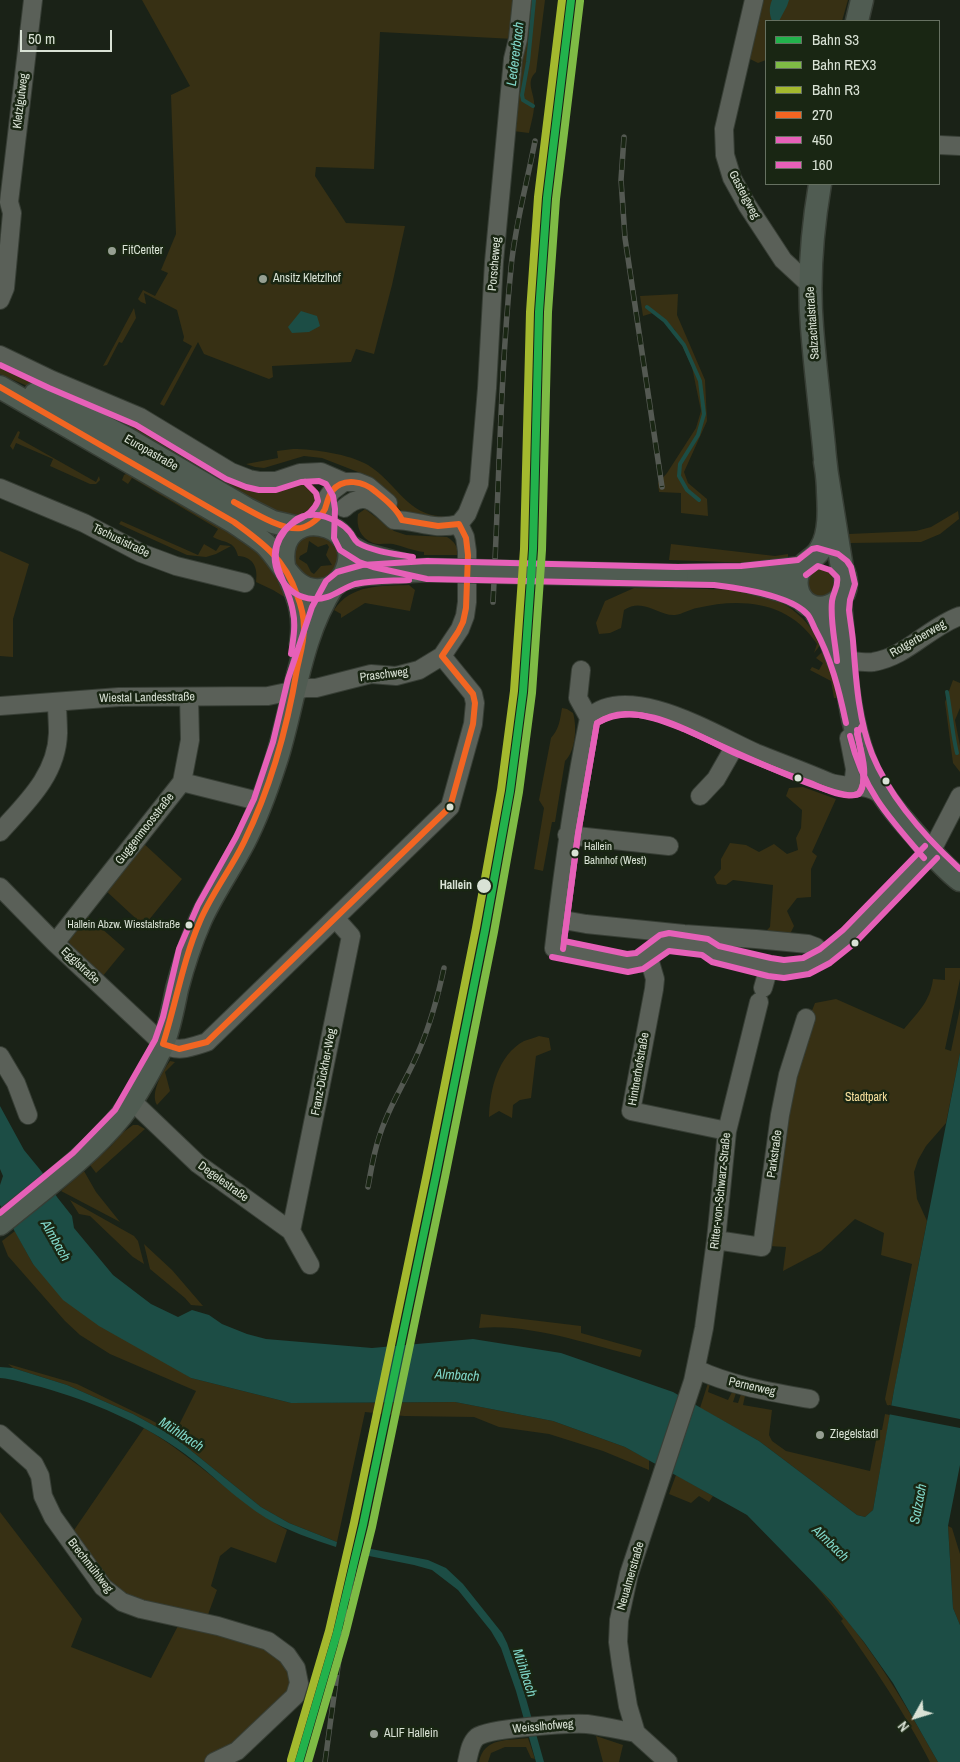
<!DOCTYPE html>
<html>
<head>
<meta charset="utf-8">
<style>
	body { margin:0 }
	#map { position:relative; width:960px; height:1762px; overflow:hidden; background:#1a2217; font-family:"Archivo Narrow",sans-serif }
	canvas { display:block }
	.legend { position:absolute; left:765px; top:20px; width:175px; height:165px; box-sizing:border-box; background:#192613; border:1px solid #667161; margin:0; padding:6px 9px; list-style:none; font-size:15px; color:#d9e2d5 }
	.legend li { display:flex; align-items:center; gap:10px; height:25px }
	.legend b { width:25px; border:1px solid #667161 }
	.north { position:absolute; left:890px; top:1692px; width:50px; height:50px; -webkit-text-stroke:4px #192613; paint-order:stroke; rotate:231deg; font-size:14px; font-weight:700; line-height:20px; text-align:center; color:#d9e2d5 }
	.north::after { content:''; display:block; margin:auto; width:18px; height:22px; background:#d9e2d5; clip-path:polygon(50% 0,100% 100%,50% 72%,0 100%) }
	.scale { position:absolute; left:20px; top:30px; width:92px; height:22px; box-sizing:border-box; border:2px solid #d9e2d5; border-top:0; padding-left:6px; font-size:15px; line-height:18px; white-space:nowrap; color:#d9e2d5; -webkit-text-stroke:4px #192613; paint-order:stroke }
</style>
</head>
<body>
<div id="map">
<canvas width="960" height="1762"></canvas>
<ul class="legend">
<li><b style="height:6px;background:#22b24c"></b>Bahn S3</li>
<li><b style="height:6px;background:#7ebb45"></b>Bahn REX3</li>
<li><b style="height:6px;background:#a4b92e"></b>Bahn R3</li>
<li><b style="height:6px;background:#f26522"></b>270</li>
<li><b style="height:6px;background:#e660b8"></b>450</li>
<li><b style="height:6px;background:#e660b8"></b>160</li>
</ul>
<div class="north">N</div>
<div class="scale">50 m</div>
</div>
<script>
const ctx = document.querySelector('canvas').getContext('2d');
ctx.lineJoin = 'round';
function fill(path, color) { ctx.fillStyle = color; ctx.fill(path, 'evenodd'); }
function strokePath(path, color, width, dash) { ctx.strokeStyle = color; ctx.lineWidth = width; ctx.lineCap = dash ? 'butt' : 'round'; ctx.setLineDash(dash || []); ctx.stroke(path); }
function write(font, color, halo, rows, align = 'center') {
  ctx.font = font + ' "Archivo Narrow",sans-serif'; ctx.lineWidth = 5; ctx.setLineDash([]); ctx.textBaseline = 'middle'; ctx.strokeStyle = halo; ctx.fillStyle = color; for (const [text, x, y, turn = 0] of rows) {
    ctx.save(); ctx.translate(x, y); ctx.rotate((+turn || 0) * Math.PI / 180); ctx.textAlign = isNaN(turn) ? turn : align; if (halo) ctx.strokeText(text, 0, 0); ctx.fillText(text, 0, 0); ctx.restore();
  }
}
const green = new Path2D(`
	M142,0H518L514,39L380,32L374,169L316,167L315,176L346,223L405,226L392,285L374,354L356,349L351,362L272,366L273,377L269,379L204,354L198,342L164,406L160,404L192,346L183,341L184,337L177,310L144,293L146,304L141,302L138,299L143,290L155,296L168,273L161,270L176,234L171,95L190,86Z
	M524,0H545L536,72C526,81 533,91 534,101C535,111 531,123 529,133L513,131Z
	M760,0H848L842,21H766V60L758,63L746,57Z
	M678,294L677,315L705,380L707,421L684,472L688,483L707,499L708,516L681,513V493L659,492L658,483L667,473L696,428L701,411L692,367L675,330L656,312L643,316L640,296Z
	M134,308L136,318L122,343L119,342L107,365L103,366Z
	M0,366L116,416L239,486C247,489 256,493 265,493C283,491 328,465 316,508L302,517L286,518L50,396L0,374Z
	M18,431L20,432L18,438L96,482L99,476L100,480L96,484H90L50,466L53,459L16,443L13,450L10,446Z
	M293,449C314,449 349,454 368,465C400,485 408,521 453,516L447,520L405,514L358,472L322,458L304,456L264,468L255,467L246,464L278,458L277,451Z
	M131,471L257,548C270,565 280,583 291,601L273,590L256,582C258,568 254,557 238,556C234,540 226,544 213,537L218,529L132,478L128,484L122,480L124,475Z
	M365,509L394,531L406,535L447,537C455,542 457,546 459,555H424V552C413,551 403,546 393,544C386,543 379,545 373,543C360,538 356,526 358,514Z
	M958,511L959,519L940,534L921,542L850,543L849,534L916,531L931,527Z
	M121,521L198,555L204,544L216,551L220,545L231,546L216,554L206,557L187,555L119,524Z
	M318,533L337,545L339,565L329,578L312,581L295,568L293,551L302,538ZM309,541L318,547L327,544L329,547L326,555L332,565L321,566L314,574L311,572L307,564L299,559L300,556L307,552Z
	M671,544L775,556L788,554V559L751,563L669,560Z
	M0,551L29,564L13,619V657L0,656Z
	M807 583a14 14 0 1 1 28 0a14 14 0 1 1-28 0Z
	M409,585L415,590L410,611L365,603L341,618V614L334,610C351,584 381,586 409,585Z
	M634,588C653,588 672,589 692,589C746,589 792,590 821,644L814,653L817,644C790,602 743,597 697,608C690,609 683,614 675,615C658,616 643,597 624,610L621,628L610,633L599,634L596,623L605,601Z
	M824,650L831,667L837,698H834L831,681L810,670L812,667L819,670L823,663L816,658Z
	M953,680L960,683V708L955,720L960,746V772L953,763L945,702Z
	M562,708L567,709L573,713C577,726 576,751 565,761L555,822H552L543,871L534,869L544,808L539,800L551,738C559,729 560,720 562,708Z
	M803,787L836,799L812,852L817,856L811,869V897L797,898L787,911L794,926L789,936L764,933L770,927L773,885L733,880L726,885L717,884L714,877L721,869V859L730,843L746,845L759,852L774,844L787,854L798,850L796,838L801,828L802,810L786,796L789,788Z
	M142,842L182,879L144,926L104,889Z
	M84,913L125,949L102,977C90,966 70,954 68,937Z
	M945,968H960V979L945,1049L951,1051L960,1008V1053L946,1123L926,1146L918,1160L914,1172L917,1199L927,1221L891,1406L887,1405L885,1399L912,1264L881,1255L884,1233L855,1219L821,1251L783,1271L786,1247L769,1246L777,1167L807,1023L815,1003L836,999L904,1029C918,1012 930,1002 933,979L945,980Z
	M539,1036L549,1038L551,1050L536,1056L531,1098L520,1100L513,1105L512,1118L499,1111L489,1117C490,1089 498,1055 524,1041C529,1039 535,1038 539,1036Z
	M170,1061L175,1062L165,1072L170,1091L157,1105C150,1093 162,1072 170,1061Z
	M133,1125H138L145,1129L96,1173L90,1165L111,1146L122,1133Z
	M84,1171L96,1192L120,1222L61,1191Z
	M70,1200L134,1236L138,1241L144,1264L133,1257L90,1216L79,1214Z
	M15,1231L33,1264L191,1378L291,1403L455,1402L553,1421L625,1447L649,1460V1470L603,1451L549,1434L499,1427L474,1417L404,1416L365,1412L337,1542L289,1523L261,1507L173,1436L133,1414L67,1385L13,1368L8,1364L77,1384L149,1419L175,1433L196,1391L110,1354L80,1335L65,1321L8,1256L2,1241Z
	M144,1244L172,1270L203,1306L191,1305L185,1298L150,1269Z
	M481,1314L581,1326V1333L642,1350L640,1357C590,1345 530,1323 479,1328Z
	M708,1383H710L708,1392L728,1400L732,1392L736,1393L733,1402L738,1403L741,1394L745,1396L743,1405L772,1410L769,1435L772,1441L786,1451L870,1471L878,1430H882L885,1414L890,1415L873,1510L865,1517L857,1515L759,1441L700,1408Z
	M144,1428C197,1458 234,1500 287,1530L276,1563L231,1547L220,1556L211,1586L217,1590L206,1620L116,1594L70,1536Z
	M676,1475L713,1496L709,1502L699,1496L691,1503L669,1494Z
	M0,1512L82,1619L71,1647L151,1678L180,1622L246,1637L284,1658L293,1688L272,1711L210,1762H0Z
	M948,1526L952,1528L960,1554V1625L953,1608Z
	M812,1581C865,1635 901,1696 938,1762H930C905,1713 873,1666 841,1621L843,1619Z
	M596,1736L623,1745L619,1762H603Z
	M528,1738L535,1759L531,1758L526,1747H505L491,1753L488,1762H479C484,1737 507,1741 528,1738Z`);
const water = new Path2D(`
	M772,0H789L787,6L779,21H772C769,13 769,8 772,0Z
	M301,311L317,316L320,326L309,332L292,333L288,327Z
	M960,1053V1465L948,1526L953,1608L960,1625V1762H938L893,1683L864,1642L831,1601L747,1515L625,1447L553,1421L455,1402L291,1403L191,1378L99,1326L63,1300L33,1264L0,1205V1185L3,1176L0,1169V1106L24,1150L42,1172L57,1197L72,1216L74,1228L113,1275L151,1304L178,1317L192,1310L209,1315L222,1324L247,1334L266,1339L372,1348L473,1339L561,1353L673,1392L759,1441L857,1515L865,1517L873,1510L894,1390Z
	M0,1367L13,1368L67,1385L133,1414L173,1436L261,1507L289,1523L337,1542L336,1547C312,1539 288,1531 266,1518C237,1500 213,1475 185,1454C143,1423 91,1401 41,1387C27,1384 14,1379 0,1378Z
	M366,1548L428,1560L446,1568L463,1584L502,1633L507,1643L523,1688L544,1762H536L516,1691L501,1648L491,1631L458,1590L432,1570L414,1565L364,1555Z`);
const pier = new Path2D(`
	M889,1405L960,1419V1428L888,1414Z`);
const stream = new Path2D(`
	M533,106L523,100L522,95L528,62L534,0
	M647,307L665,321L684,345L700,381L704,414L698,435L680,464L679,476L687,490L699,500
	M947,692C951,713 952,733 957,753`);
const minor = new Path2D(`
	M754,0L724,129L725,155L732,178L747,205L783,260L810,285
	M939,145L960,146
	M0,300L5,288L10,235L12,213L9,202L33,0
	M0,355L52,380L140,417L231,472L249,479L260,481H276L300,473L321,472L344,482H358L368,486L388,503
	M0,488L84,523L141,553L176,566L245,583
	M311,524L324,511L327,498L332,491L344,482
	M459,524L467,514L479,484L487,388L494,262L513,59L518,39L522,0
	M846,660C854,661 865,663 873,662C906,657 929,627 960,616
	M581,670L578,698L589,718C573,795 563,870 554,948L561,951L627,963L639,961L664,943L669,942L706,947L715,954L728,958L784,969L806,966L818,960L849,936L931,852L960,796
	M0,706L119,697L268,696L306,688H316L371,674L396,676L419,670L442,656L460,629L465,616L467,602V551L465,537L459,524C433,531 418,520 394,520C377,505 366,488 344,508
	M589,718C628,680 717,736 756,753C781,763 806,772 831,783C852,789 869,782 886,799
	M849,738L855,769L853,787
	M182,782L262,802
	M700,796L716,779L736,744
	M0,832C26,803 57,775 58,733C58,723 57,712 57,702
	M567,835L669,846
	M0,887L55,943L163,1044C178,1053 191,1047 207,1042L450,807L473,724L475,703L473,694L442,656
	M558,919L586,924L684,934L756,939L808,944L816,947L825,956
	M55,943L182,782L190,740L189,697
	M648,955L655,979L654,989L631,1111L727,1131
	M763,988L769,967
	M0,1056L16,1083L28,1115
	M131,1100L198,1164L291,1231L310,1265
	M291,1231L351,936L335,918
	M716,1240L762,1247L780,1115L788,1075L806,1018
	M696,1369C732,1386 771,1392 810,1399
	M0,1434L34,1464L40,1476L43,1496L53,1517L103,1587L122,1602L141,1609L218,1626L268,1641L287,1655L296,1668L299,1683L295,1696L237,1751L214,1762
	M467,1762C469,1754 470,1743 477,1737C489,1728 569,1723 587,1724C603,1726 620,1730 636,1733
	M668,1762L636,1733L628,1706L621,1664L618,1642L619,1620L629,1574L693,1381L704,1328L716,1240L727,1131L759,1002`);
const major = new Path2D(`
	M857,21L862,0
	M820,184C812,231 808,279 812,327C815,367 820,407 824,447C825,462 828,477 828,492C829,510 830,533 821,548C817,557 809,559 803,566C792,578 796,598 809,605C822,612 838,605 844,593C848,584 846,576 842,568L825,462
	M0,387L234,522C244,529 256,536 265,544C284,562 292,593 321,590C332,589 340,582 345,573C371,520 274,500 284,566
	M35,394L58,403L124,437L247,509L273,522L299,528
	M347,545L363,554L404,565
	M289,576C300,600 305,617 301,644
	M677,576L742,575L801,568
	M342,579L363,574L427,570
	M744,580L788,592L802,599
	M840,600C845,655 846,721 870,772C881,795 898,815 915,834C929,850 943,867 960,880
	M813,607L828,633L838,660
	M0,1224C41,1190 87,1158 121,1116C135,1098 154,1064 163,1044C170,1026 173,1008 177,989C183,966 190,944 200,921C212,894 230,869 244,842C257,817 267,789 276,761C294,705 300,636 333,586`);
const rail = new Path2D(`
	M624,137L621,180L625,238L662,487
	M493,602C499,491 500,379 511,268C515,225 527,183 535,141
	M368,1187C372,1164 376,1142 385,1121C395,1096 410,1073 420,1048C431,1022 438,996 444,968
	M325,1762L345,1615L356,1555`);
const majorBridge = new Path2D(`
	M427,570L677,576`);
const bus1 = new Path2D(`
	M0,387L234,522C263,543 285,559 297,595C301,605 304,616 304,628C304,642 300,655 297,669C287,729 271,787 244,842C231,869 212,893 200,921C183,960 176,1003 163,1044
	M234,502C251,511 282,531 301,528C310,526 321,517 325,509C327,503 328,497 332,491C343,477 364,481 376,492C386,500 397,509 402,520
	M402,520L438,526L459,524L466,538L468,555L466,608L463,622L458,632L442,656
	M163,1044L179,1049L207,1042L450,807L473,724L475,703L473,694L442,656`);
const bus2 = new Path2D(`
	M0,365L49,388L136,425L226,479L246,487L259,490H276L301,482L319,481L326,484L333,496L335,509L334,538L340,550L359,562L373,567L427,579L714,585C739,588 791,595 808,615C811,619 813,625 815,629C831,658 839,690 846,723
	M305,482L316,493L318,501C309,523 287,516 277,543C268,568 286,597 313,599C330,600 340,589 355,584C373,580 391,581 409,580
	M806,575L818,566L830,570L837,577C839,586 833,592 832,601C830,620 835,641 837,661
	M850,736C863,790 889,818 924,858
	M563,949L578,834L597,723C640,697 696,736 737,754C762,765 789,775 815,785C827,790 847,800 859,793C870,777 861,751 857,734L862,726
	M552,957L628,972L643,969L669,951L702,955L712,962L768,976L784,978L809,974L830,963L855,943L937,858`);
const bus3 = new Path2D(`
	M291,654C293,640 296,626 293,612C288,577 258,557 291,524C300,514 314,513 326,517C335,520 343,524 349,531C353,535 353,539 358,543C374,552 396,554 413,557
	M857,730C859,743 869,785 859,794C843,806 704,737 681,728C663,721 645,714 625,714C614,714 606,718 597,723L578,834L564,941L627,954L636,953L660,935L669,933L708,939L719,946L771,958L784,960L803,958L820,949L843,930L925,846
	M0,1213L73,1153L115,1110L155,1040L163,1017L179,949L198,905L236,837L254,799L273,742L288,679L312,607L326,581L337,572L362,565L427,561L677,567L741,566L798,560L812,549L817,548L838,554L847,561L851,567L855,584L850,600L849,610C850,620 852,630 853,641C856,679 858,718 872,754C890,798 925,837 960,869`);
const rail1 = new Path2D(`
	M299,1762L337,1633L363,1525L436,1175L485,930L510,791L523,692L533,549L539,312L547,198L571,0`);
const rail2 = new Path2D(`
	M308,1762L345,1635L372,1527L445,1177L494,932L519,792L532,693L542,550L548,312L556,199L580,1`);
const rail3 = new Path2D(`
	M291,1760L329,1631L354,1523L427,1173L476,928L501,790L514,691L524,549L530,312L538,197L562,0`);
const markers = [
	[112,251,5,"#969f92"],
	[263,279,5,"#969f92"],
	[798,778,4.5,"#d9e2d5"],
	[886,781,4.5,"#d9e2d5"],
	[450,807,4.5,"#d9e2d5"],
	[575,853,4.5,"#d9e2d5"],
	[484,886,8,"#d9e2d5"],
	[189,925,4.5,"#d9e2d5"],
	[855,943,4.5,"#d9e2d5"],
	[820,1435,5,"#969f92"],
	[374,1734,5,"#969f92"]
];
const busNames = [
	["Hallein",584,847],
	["Bahnhof (West)",584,861],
	["Hallein Abzw. Wiestalstraße",180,925,"right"]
];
const streetNames = [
	["Kletzlgutweg",21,101,-83],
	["Gasteigweg",744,195,62],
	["Porscheweg",495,264,-85],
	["Salzachtalstraße",813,323,-94],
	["Europastraße",151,453,30],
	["Tschusistraße",121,541,26],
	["Rotgerberweg",918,639,-30],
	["Praschweg",384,675,-7],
	["Wiestal Landesstraße",147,698,-1],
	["Guggenmoosstraße",145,829,-52],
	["Egglstraße",80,966,43],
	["Hintnerhofstraße",639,1069,-80],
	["Franz-Dückher-Weg",324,1072,-79],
	["Parkstraße",775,1154,-82],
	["Degelestraße",223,1182,36],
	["Ritter-von-Schwarz-Straße",721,1191,-84],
	["Pernerweg",752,1387,13],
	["Brechmühlweg",90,1566,52],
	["Neualmerstraße",631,1576,-74],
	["Weisslhofweg",543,1727,-5]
];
const poiNames = [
	["FitCenter",122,251],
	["Ansitz Kletzlhof",273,279],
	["Ziegelstadl",830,1435],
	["ALIF Hallein",384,1734]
];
const stopNames = [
	["Hallein",472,886]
];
const parkNames = [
	["Stadtpark",866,1098]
];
const waterNames = [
	["Ledererbach",516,54,-83],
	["Almbach",55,1241,60],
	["Almbach",457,1376,4],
	["Mühlbach",181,1435,33],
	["Salzach",919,1504,-79],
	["Almbach",830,1544,44],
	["Mühlbach",524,1673,72]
];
fill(green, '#373014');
fill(water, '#1c4d45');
fill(pier, '#1a2217');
strokePath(stream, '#1c4d45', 4);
strokePath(minor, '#373e35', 20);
strokePath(major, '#373e35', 25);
strokePath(minor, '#5a6058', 18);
strokePath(major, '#505c52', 22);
strokePath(rail, '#545952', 5.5);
strokePath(rail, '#192613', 4, [11]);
strokePath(majorBridge, '#373e35', 25, []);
strokePath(majorBridge, '#505c52', 22);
strokePath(bus1, '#f26522', 6);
strokePath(bus2, '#e660b8', 6);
strokePath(bus3, '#e660b8', 6);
strokePath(rail1, '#22b24c', 8);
strokePath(rail2, '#7ebb45', 8);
strokePath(rail3, '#a4b92e', 8);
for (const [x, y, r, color] of markers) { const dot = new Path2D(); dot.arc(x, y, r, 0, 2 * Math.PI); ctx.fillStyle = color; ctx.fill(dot); strokePath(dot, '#192613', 2); }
write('11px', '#d9e2d5', '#192613', busNames, 'left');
write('12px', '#d9e2d5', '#192613', streetNames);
write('12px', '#d9e2d5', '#192613', poiNames, 'left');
write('bold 12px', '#d9e2d5', '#192613', stopNames, 'right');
write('12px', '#f7e09e', '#192613', parkNames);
write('italic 14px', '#80d7c9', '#192613', waterNames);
</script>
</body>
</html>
